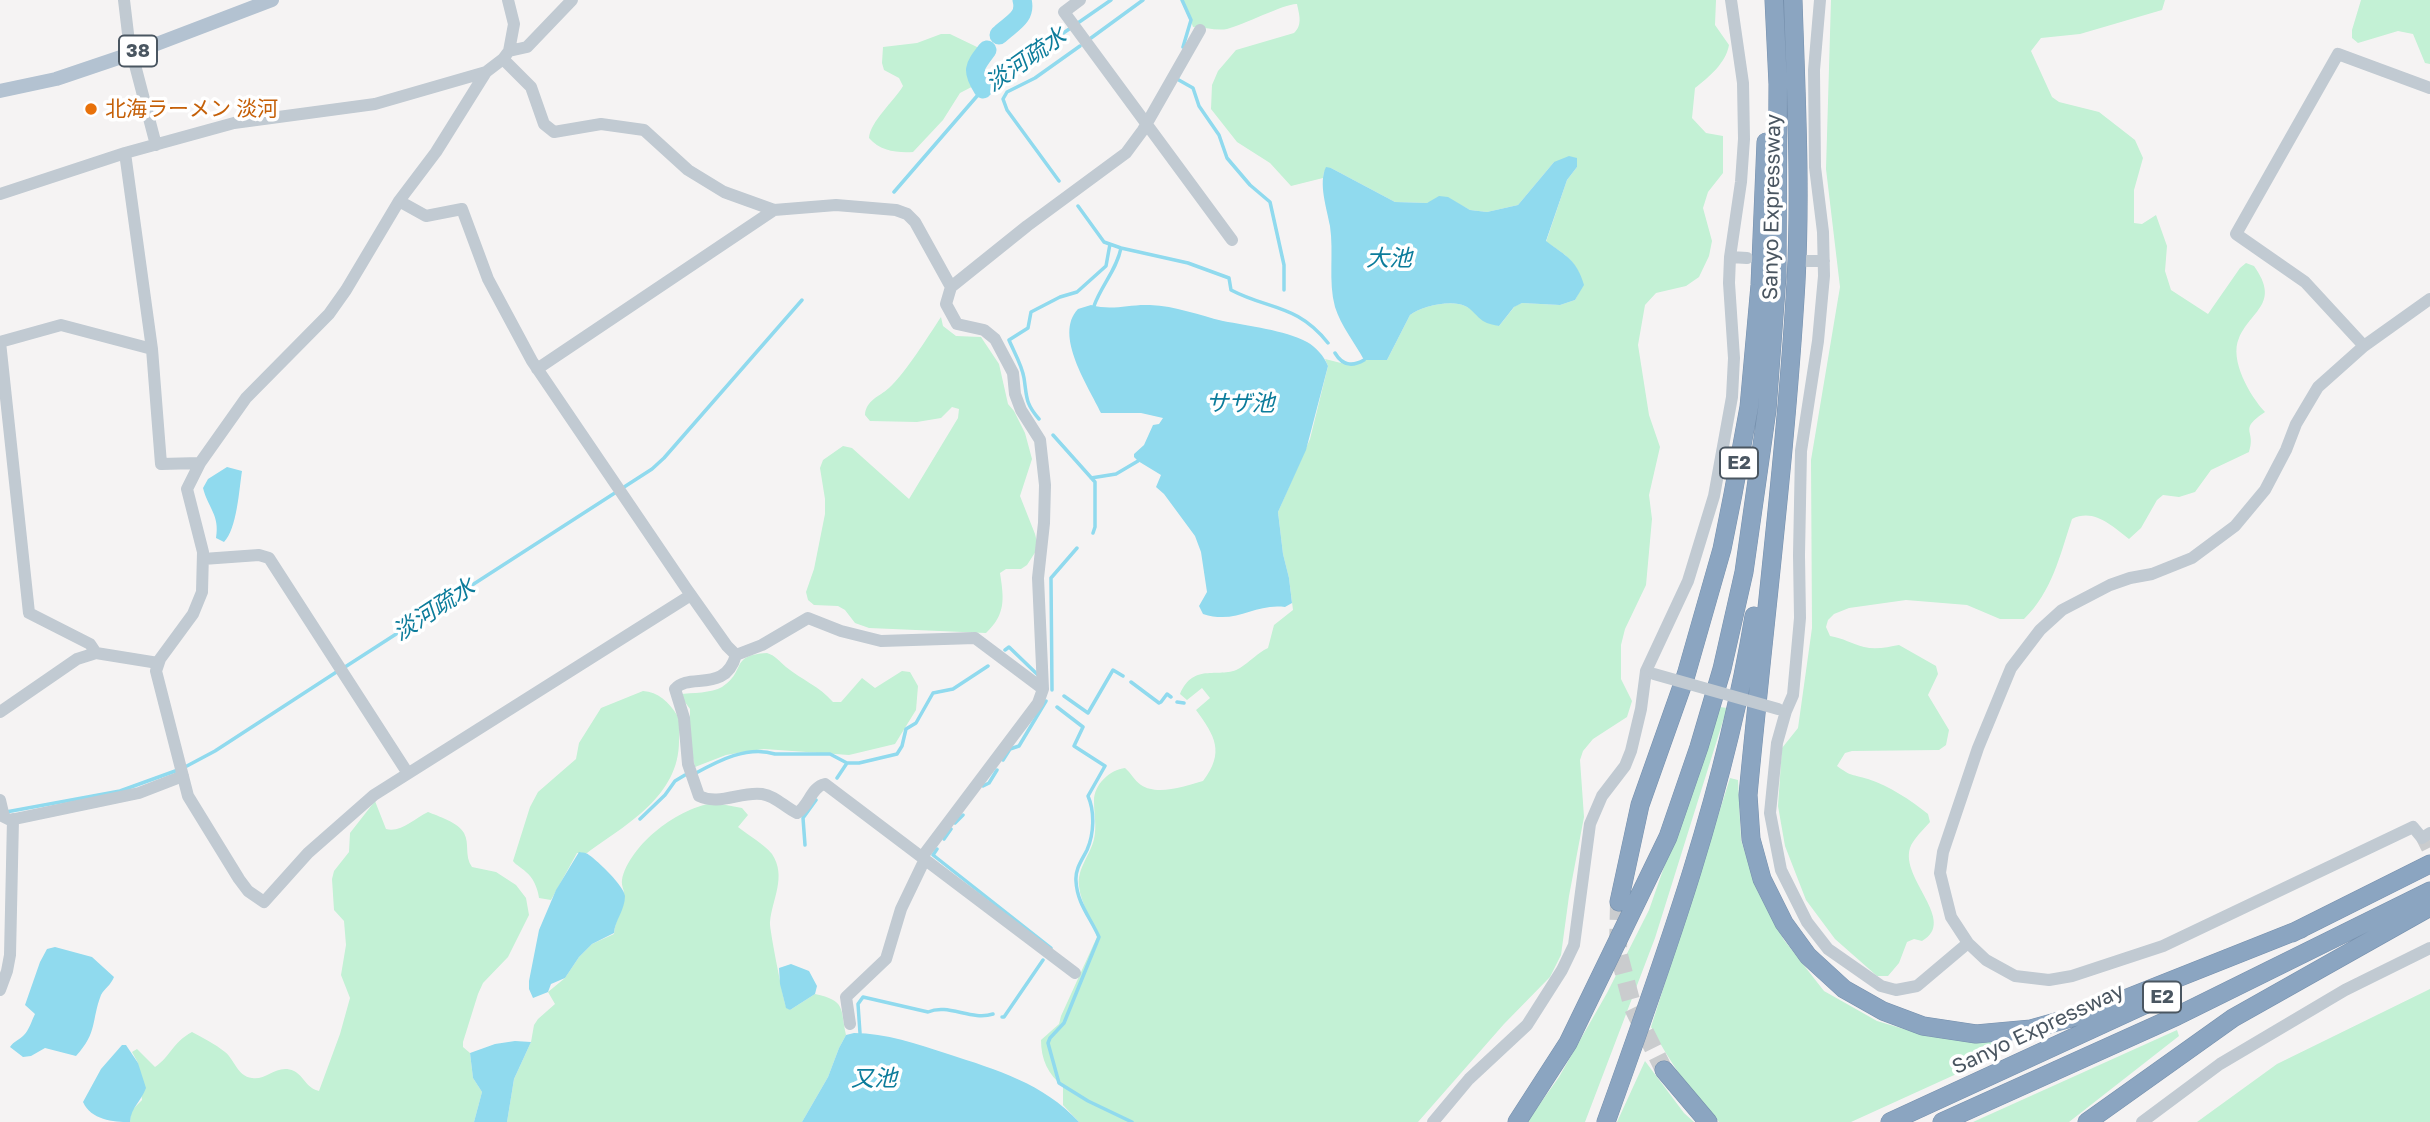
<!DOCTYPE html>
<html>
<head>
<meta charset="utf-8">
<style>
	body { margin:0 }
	canvas { display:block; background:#f5f3f3 }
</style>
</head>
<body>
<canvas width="2430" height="1122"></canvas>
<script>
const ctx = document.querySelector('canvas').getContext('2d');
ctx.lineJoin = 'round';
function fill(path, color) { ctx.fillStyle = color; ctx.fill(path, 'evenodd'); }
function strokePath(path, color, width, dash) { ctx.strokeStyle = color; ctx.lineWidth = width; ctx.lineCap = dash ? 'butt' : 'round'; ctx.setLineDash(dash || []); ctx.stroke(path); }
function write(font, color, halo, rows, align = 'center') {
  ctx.font = font + ' "Golos Text","Noto Sans JP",sans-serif'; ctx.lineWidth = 7; ctx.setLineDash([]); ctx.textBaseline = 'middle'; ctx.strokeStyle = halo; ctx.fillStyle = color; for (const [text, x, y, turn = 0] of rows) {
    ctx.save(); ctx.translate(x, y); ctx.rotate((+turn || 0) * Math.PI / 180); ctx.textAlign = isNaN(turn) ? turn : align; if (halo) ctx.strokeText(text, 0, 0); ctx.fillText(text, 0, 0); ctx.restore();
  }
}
const green = new Path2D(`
	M1183,0H1716L1715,25L1729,45C1726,63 1709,77 1695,88L1692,118L1706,133L1723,136V173L1708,192L1703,208L1712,241L1709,256L1699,277L1686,286L1656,293L1645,305L1638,345L1649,415L1660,447L1649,495L1652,519L1646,585L1625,629L1621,645V679L1632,701L1627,717L1593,739L1583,751L1580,760L1584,817L1569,896L1561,955L1550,977L1504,1024L1418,1122H1079L1063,1105V1086C1048,1075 1041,1059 1041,1040L1059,1024L1061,1016L1097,937C1093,920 1081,905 1079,886C1077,868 1090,856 1094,839C1097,826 1094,815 1094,801C1094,784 1110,770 1125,768C1131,773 1134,780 1141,785C1157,796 1186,786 1203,781C1225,752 1215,736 1196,710L1210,698L1202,688L1187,700L1180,694C1194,661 1220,680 1240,668C1250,662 1257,653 1268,648L1274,625L1293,610L1289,578L1283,554L1278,512L1310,439L1328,366L1325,359L1349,365L1364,360H1387L1410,315C1421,306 1452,299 1465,306C1480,313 1480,320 1499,326L1515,306L1522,303L1560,305L1575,300L1583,285C1577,261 1566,255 1546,242L1567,180L1577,167L1554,162L1518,205L1487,212L1470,210L1448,198L1427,203L1395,202L1331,168L1324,172L1323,178L1291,186L1270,163L1237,142L1211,109L1212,85L1218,71L1236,50L1294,33C1303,25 1299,14 1297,4C1286,3 1243,25 1227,29C1217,31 1204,27 1193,27Z
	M1831,0H2165L2162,10L2080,34L2041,38L2031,51L2052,97L2059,102L2099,112L2135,140L2143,158L2134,190V223L2142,224L2156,215L2167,246L2165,271L2171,290L2208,314L2240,268L2246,263L2254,266C2281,304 2251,310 2239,338C2229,360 2250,396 2265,412C2237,431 2257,429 2249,452L2211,470L2195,492L2179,497L2163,495L2157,500L2141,528L2129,539C2112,526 2094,508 2072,519C2060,555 2052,592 2024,619H2000L1967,605L1906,600L1849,608L1834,614L1828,620L1826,627L1830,636C1843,638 1852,644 1864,647C1876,650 1888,647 1899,645L1936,666L1938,674L1928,695L1949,730L1946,745L1939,750L1852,751L1845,753L1837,766C1852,777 1852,774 1868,779C1890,786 1910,800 1928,814L1930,822C1924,829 1913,839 1910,848C1900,879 1958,921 1922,941L1914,939L1907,942L1899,963L1888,976H1877L1835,939L1806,900L1785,846L1778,806L1782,748L1798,728L1812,628L1811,460L1840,287L1826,169Z
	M2361,0H2430V64L2425,63L2413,34L2398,31L2358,43L2352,38V30Z
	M941,34H950L977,47L985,80L960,93L943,120L913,152C897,153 880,151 869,138C870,122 894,101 903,86L899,78L884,70L882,63L883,47L917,43Z
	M941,317L943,326L956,336L981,337L999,364L1008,404L1014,411L1025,433L1032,459L1020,496L1035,534L1037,542L1036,551L1027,565L1021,569H1006L1000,573C1004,599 1006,614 986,633L869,628L855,623L845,610L838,606L814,605L808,600L806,592L814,569L825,514V499L820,468L823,460L843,446L852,448L909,499L958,418L959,409L952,407L941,418L917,422L870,421L865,415C866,400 879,397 889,388C907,371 927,338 941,317Z
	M767,653C776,656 779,661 786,667C802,680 819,686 833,702H841L862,678L875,688L902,671L910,672L918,686L916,710L895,744L849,755L764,749L749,751L726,755L695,767L690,745V709L679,694C692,693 712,693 722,687C747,671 729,655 767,653Z
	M643,691C658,692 669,702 677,715C681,722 679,732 679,741C679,796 627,824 587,853H577L551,900L539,898C538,889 533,877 526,872C521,867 517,866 513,861L530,807L538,792L576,759L579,743L601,708Z
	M1720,707L1727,708L1655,938L1585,1122H1527L1559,1077L1607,993L1649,910Z
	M1730,778L1738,780L1741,840L1758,892L1784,940L1824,991L1877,1021L1931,1037L2001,1034L2007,1051L1851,1122H1719C1691,1094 1670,1062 1651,1027Z
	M375,801L386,829C401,833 415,818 428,812C438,816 459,823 464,833C470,844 464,856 472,867L496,872L516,885L526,898L529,915L508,957L483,983L478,994L463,1042V1047L470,1053L473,1078L482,1092L474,1122H130L131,1111L142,1100L138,1063L132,1052L137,1049L155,1067C171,1056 172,1043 192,1032C203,1038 215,1044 225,1052C235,1060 237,1076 252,1078C266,1081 277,1063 294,1071C304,1076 306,1088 319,1091L340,1034L350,998L341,975L346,945L344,921L334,910L332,879L334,871L349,852L350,833Z
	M715,803L742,808L748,815L738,827C748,835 764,844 772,854C787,877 772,899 770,922C769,927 784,1002 786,1006C787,1008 789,1009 790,1010L815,994C846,1001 840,1007 846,1035L839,1048L828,1077L802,1122H507L514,1079L531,1042L534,1025L538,1019L555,1004L548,992L565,978L579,957L592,944L614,934C615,920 623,909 624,896C625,891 621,886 622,880C629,845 680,806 715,803Z
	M2430,989V1122H2197L2277,1064Z
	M2177,1030L2179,1036L2069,1122H1973Z
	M1645,1061L1684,1113L1694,1122H1617Z`);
const water = new Path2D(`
	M1569,156L1577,158V167L1567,180L1546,241C1566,256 1577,260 1584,285L1575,300L1560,305L1522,303L1514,307L1499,326C1494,325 1488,324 1483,321C1477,317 1472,309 1465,306C1452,299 1421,306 1410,315L1387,360H1364C1355,343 1341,326 1335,307C1328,281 1334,253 1330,226C1327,209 1318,183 1326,167L1331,168L1395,202L1427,203L1439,196L1448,197L1470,210L1487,212L1518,205L1554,162Z
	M1091,305C1113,311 1128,304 1150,305C1176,306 1198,315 1223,321C1249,326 1284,330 1307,342C1316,347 1324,356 1328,366L1306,450L1278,512L1283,554L1289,578L1292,603L1285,607C1254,603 1237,625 1203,614L1199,606L1207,592L1201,552L1195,536L1164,494L1156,487L1161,475L1138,461L1134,457V454L1144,445L1153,425L1159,424L1163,418L1141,413H1101C1089,387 1053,335 1078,309Z
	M227,467L242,471C239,490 237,529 224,542L216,538C220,515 208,508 203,488L208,479Z
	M579,852C583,853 586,852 589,855C598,861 624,886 625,896C625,910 615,920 614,933L592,944L579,957L565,978L551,984L548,992L533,998L529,989V981L539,930L556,890Z
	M55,947L92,957L114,977C111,985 104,989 101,995C91,1021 98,1032 76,1056L45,1048L31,1056L23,1057L10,1047C14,1041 19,1040 24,1035C29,1030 32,1020 35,1014L25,1005L40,962L47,949Z
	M791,964L809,971L817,986L815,994L790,1010L786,1008L780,984L779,968Z
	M854,1033C886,1033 917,1044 948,1054C997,1070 1043,1083 1079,1122H802L828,1077L839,1048L846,1035Z
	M515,1041L531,1042L514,1079L507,1122H474L482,1092L473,1078L470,1053L495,1044Z
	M122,1045H126L138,1063L146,1088C141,1102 131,1107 130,1122C113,1122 91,1120 83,1102L101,1069Z`);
const stream = new Path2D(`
	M1182,0L1191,20L1183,47
	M1091,38L1143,0
	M1177,79L1193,88L1199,106L1219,135L1227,158L1250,185L1270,202L1284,265V290
	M1059,181L1007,110L1003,99L1007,92L1035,78L1080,46
	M894,192L984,88L1111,0
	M1078,206L1104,242L1121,248L1188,263L1229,278L1231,290C1269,310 1297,304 1328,343
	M1094,306C1101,286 1117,269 1121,248
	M1335,353C1342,365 1352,367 1364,360
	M1039,419C1025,403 1027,397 1024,378C1022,365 1014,352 1009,340L1028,328L1031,312L1060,297L1077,292L1106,266L1110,244
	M1053,435L1095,482V527L1093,533
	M1091,478L1116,474L1138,461
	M1005,650L1009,647L1038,675
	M345,667L652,469L664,458L802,300
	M1131,682L1159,703L1161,702L1167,694L1171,697
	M1052,690L1051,578L1077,548
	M1064,696L1088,713L1113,670L1123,676
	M1177,702L1184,703
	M1057,707L1083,727L1074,746L1105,766L1088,796C1095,812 1094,834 1087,850C1082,860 1075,869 1076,881C1077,903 1090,917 1099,937L1064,1023L1050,1038L1048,1043L1059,1083L1088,1101L1132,1122
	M1003,760L1010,749L1019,746L1046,701
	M185,767L215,751L338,671
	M696,773C718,761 748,745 775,754H830L847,763H859L897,754L902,746L906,729L916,723L933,693L953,689L988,666
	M837,778L847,763
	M983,786L989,783L997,770
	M6,812L120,791L178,770
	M640,819L665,795L675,781L685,775
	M955,823L963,815
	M944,839L951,829
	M805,845L803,818L816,800
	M937,849L933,855L1051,948
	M1002,1017H1004L1043,960
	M860,1033L858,1004L863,997L928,1012C948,1003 971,1021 993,1014`);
const river = new Path2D(`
	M999,35C1010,24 1027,18 1022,0
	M983,89C971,70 974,67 987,50`);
const minorTunnel = new Path2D(`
	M2422,838L2430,854`);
const highwayTunnel = new Path2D(`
	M1619,902L1618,951L1633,1008L1664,1070`);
const minor = new Path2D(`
	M124,0L129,42L156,145
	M1080,0L1064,12L1232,240
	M1820,0L1814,70L1815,167L1823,232L1824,276L1818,341L1801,451L1799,555L1800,618L1793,695L1786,711L1777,743L1770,813L1781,870L1807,922L1828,949L1881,986L1896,990L1917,986L1968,943
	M509,51L527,47L572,0
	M503,59L531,87L544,124L554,132L601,124L644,130L688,170L724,192L774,210L836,205L896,210L907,214L915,222L951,287
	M486,72L436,152L399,201L346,290L329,314L246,398L200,463L187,489L203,552L202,592L193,614L160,659L156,671L188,796L239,879L248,891L264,902L308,853L374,795L691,595
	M125,153L152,349L161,464L200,463
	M0,194L125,153L234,123L375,104L486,72L503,59L509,51L514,24L508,0
	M399,201L426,216L462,209L488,279L532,361L686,588L727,646L736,655
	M1730,257L1747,258
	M1807,261H1824
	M2430,299L2364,346L2318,387L2296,424L2286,450L2265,490L2235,526L2192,558L2152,574L2130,578L2110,585L2062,610L2040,630L2011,668L1978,748L1943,852L1940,873L1951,917L1968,943L1986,960L2015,976L2049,980L2072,976L2163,946L2413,827L2422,838L2430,833
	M2364,346L2305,282L2236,234L2338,54L2430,88
	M152,349L61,325L0,342L29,613L90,644L96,653L158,663
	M537,369L774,210
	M203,559L259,555L269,558L407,772
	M736,655C725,694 689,672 675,689L684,718L688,764L699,796C719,806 741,791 762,794C776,796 784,807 797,813C809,806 811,787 825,784L1075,973
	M736,655L762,645L808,618L841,631L881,641L975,638L1043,689
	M0,712L77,659L96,653
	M0,800L4,817L10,820L139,793L183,776
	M922,857L1038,703L1043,689L1038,578L1044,523L1045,485L1040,440L1021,410L1015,394L1013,373L995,339L984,330L957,324L946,304L951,287L1027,226L1126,153L1143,130L1200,30
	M0,990L7,971L10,955L13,819
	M850,1024L846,997L886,959L901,909L925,859
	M1433,1122L1469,1079L1527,1025L1562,970L1574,945L1590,824L1602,796L1625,766L1631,751L1641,709L1646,671L1688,581L1714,496L1732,397L1734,358L1729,283L1730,257L1741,182L1744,139L1743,83L1731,0
	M2142,1122L2220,1064L2345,990L2430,948`);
const major = new Path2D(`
	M0,91L56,79L133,53L272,0`);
const highway = new Path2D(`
	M1793,0C1796,93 1801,188 1796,282C1786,453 1764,624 1748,795L1751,839L1762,879L1784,923L1808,956L1844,989L1883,1011L1923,1026L1976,1034L2031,1029L2092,1012L2301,929
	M1619,902L1640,805L1686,675L1722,549L1733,494L1749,407L1760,285L1766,142
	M2292,933L2430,864
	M1664,1070L1708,1122
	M1517,1122L1568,1043L1668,837L1699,747L1722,669L1744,572L1767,410L1777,276L1778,84L1774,0
	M1606,1122C1666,955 1725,792 1754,616
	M1890,1122L2157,999
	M1942,1122L2177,1016L2430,891
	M2087,1122L2233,1018L2430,907`);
const minorBridge = new Path2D(`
	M1654,674L1778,709`);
const markers = [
	[91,109,7,"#e8710a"]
];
const shields = [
	[138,51,38],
	[1739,463,38],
	[2162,997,38]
];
const shieldNames = [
	["38",138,51],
	["E2",1739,463],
	["E2",2162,997]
];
const foodNames = [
	["北海ラーメン 淡河",105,109]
];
const streetNames = [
	["Sanyo Expressway",1772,207,-89],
	["Sanyo Expressway",2038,1029,-25]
];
const waterNames = [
	["淡河疏水",1026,60,-35],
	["大池",1389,259],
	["サザ池",1240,404],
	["淡河疏水",434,610,-33],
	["又池",874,1079]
];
fill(green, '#c3f1d5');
fill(water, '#90daee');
strokePath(stream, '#90daee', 3.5);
strokePath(river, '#90daee', 19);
strokePath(minorTunnel, '#caccce', 12, [12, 6]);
strokePath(highwayTunnel, '#caccce', 18, [18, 9]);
strokePath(highway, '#7690ad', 19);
strokePath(minor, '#c1cad2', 12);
strokePath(major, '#b3c2d1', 14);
strokePath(highway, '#8ba5c1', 18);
strokePath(minorBridge, '#c1cad2', 12);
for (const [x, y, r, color] of markers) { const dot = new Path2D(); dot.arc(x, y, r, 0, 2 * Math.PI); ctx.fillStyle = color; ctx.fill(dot); strokePath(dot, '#fff', 2.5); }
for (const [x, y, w] of shields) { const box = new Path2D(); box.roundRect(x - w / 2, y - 15.5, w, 31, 5); ctx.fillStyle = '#fff'; ctx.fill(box); strokePath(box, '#4a5661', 2); }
write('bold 19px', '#4a5661', null, shieldNames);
write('21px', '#c56008', '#fff', foodNames, 'left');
write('21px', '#4a5661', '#fff', streetNames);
write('italic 23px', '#0c7c9b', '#fff', waterNames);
</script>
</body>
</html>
